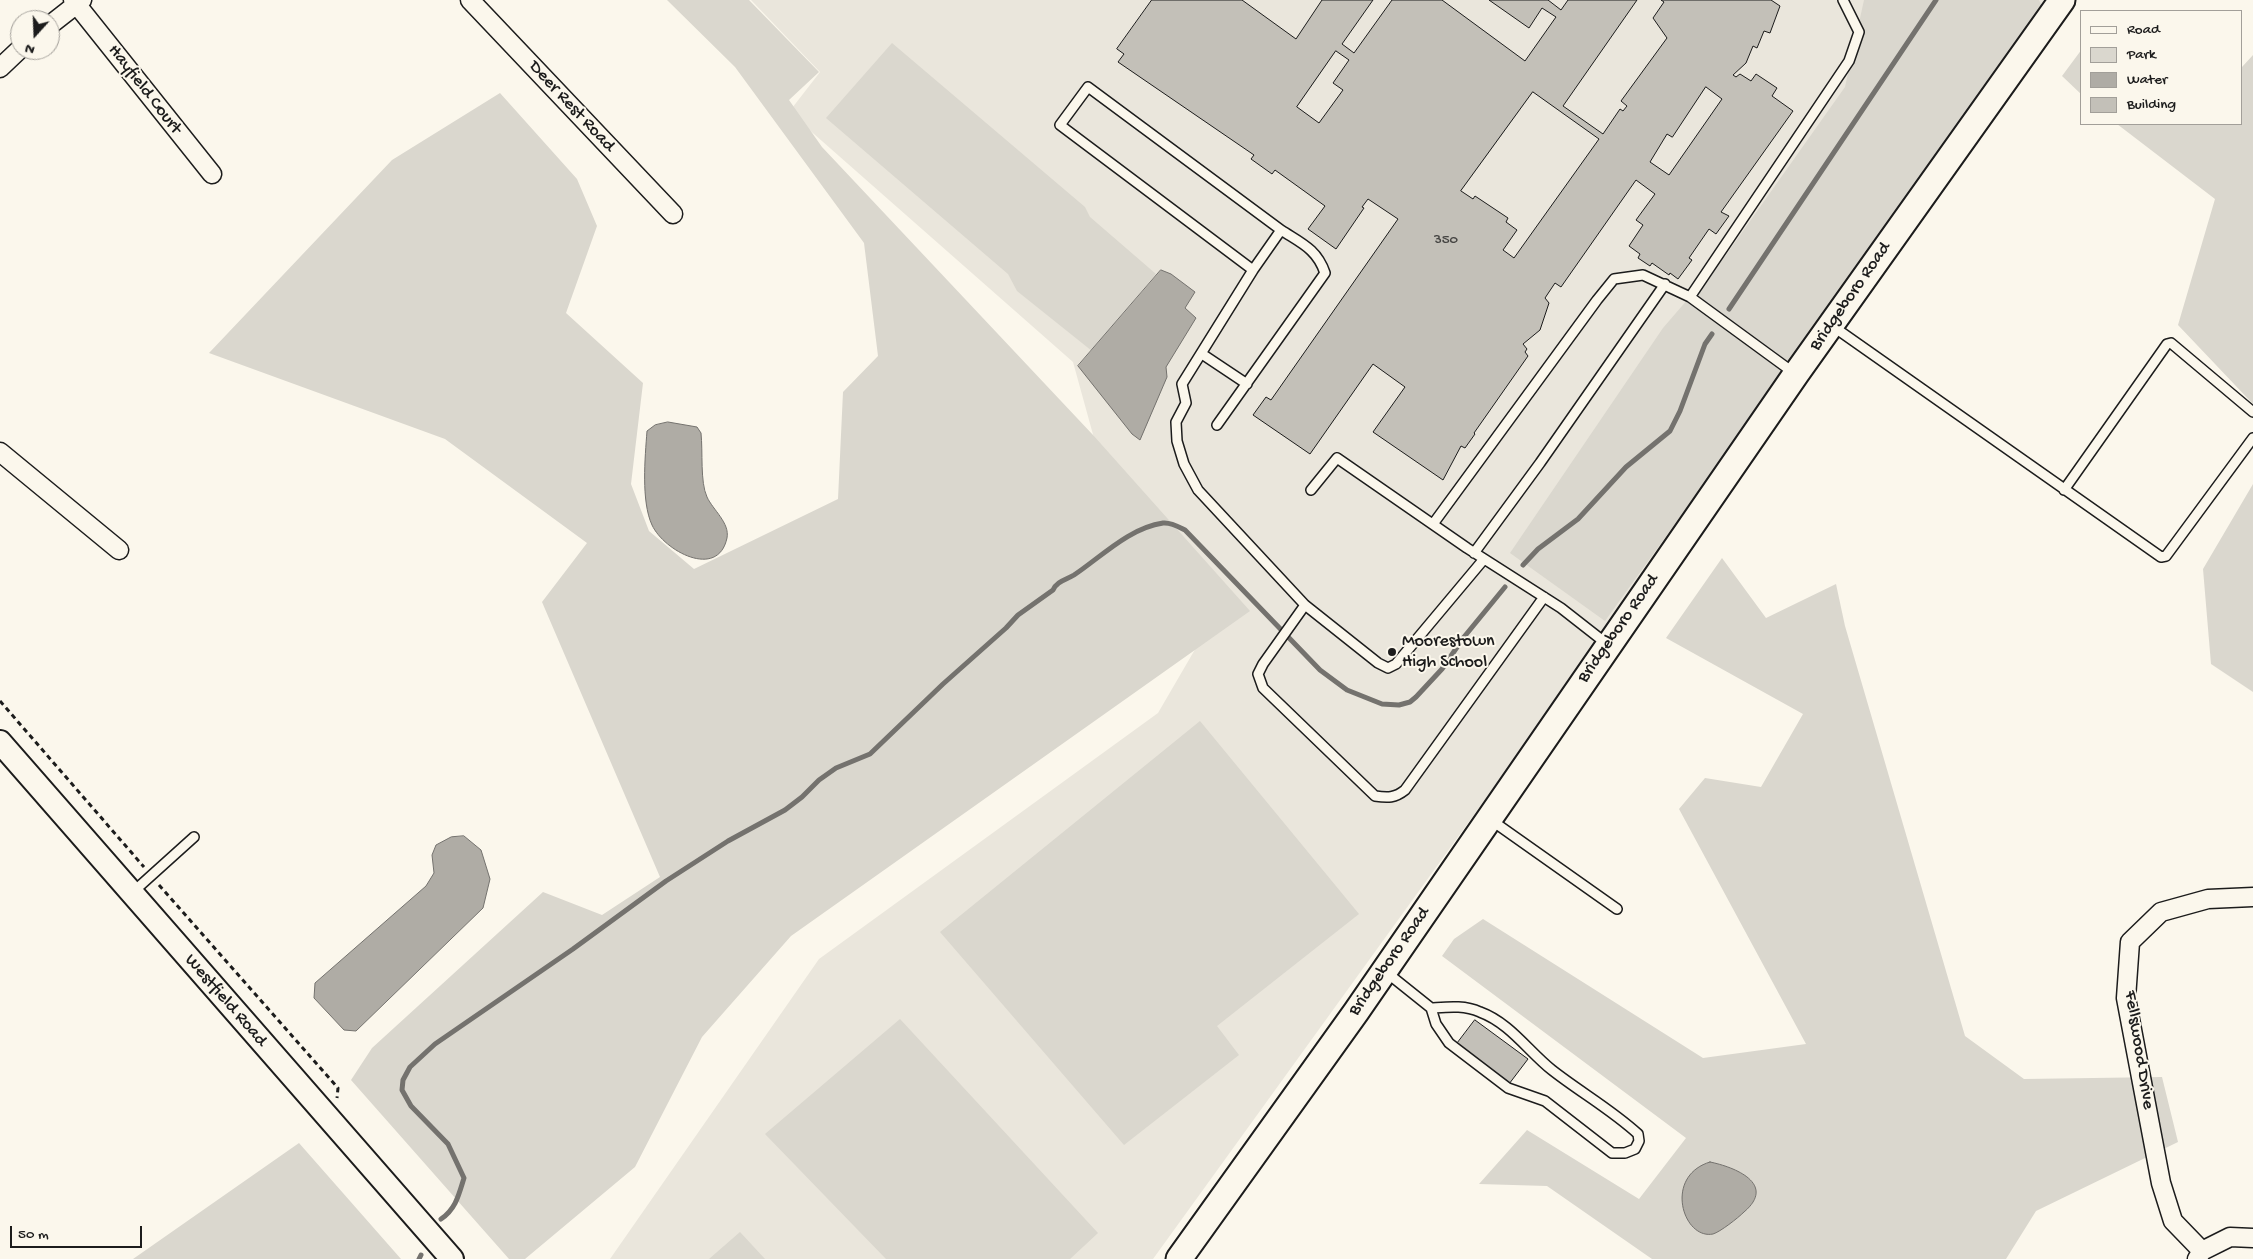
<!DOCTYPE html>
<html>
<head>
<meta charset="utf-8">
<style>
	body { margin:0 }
	#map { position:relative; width:2253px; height:1259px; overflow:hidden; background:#fbf7ec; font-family:"Gochi Hand",sans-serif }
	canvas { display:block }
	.legend { position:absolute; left:2080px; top:10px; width:162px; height:115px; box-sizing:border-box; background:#fbf7ec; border:1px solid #a29f99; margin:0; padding:6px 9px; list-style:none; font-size:15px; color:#1c1c1c }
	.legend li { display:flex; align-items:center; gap:10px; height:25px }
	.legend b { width:25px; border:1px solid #a29f99 }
	.north { position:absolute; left:10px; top:10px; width:50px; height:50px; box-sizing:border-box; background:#fbf7ec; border:1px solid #a29f99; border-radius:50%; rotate:200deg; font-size:14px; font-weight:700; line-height:20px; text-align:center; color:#1c1c1c }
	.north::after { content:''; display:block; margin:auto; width:18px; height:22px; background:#1c1c1c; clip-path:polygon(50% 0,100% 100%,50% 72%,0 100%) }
	.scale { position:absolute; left:10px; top:1226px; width:132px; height:22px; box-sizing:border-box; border:2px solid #1c1c1c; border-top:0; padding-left:6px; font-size:15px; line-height:18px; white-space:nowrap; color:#1c1c1c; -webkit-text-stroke:4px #fbf7ec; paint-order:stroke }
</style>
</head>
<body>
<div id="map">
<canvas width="2253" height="1259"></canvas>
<ul class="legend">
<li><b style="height:6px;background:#fbf7ec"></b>Road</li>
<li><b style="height:14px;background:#dad7ce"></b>Park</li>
<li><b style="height:14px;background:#afaca5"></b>Water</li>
<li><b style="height:14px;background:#c3c0b8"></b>Building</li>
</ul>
<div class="north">N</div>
<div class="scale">50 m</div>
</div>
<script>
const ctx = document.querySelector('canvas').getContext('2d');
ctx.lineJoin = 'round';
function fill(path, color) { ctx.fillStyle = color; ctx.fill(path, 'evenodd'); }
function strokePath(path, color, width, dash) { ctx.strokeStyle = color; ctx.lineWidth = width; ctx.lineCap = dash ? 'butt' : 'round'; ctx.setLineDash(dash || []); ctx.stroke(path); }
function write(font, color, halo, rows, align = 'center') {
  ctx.font = font + ' "Gochi Hand",sans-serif'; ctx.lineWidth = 4; ctx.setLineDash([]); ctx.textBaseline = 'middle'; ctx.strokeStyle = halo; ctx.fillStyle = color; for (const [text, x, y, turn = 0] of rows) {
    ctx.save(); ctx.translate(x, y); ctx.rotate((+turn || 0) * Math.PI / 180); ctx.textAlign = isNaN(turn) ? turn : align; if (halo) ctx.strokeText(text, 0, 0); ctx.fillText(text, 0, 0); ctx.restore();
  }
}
const built = new Path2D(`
	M751,0H2050L2054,12L1153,1259H610L819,959L1158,713L1229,591L1097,449L1073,362L789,112L820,72Z`);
const green = new Path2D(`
	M667,0H749L819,72L789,100L822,147L1093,435L1250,611L791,936L702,1037L635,1167L525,1259H509L351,1080L372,1048L543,892L602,915L660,877L542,602L587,543L445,439L209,353L392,160L500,93L577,179L597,226L566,313L643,383L631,484L649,531L694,569L838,499L843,392L878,356L864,243L735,67Z
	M1864,0H2039L2044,11L1605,621L1510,553L1663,328L1726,255L1845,87Z
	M892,43L1085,207L1090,217L1156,274L1092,351L1017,291L1008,274L826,118Z
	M2082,49V95L2062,76Z
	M2253,55V404L2178,325L2215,199L2117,124H2242V67Z
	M2253,484V692L2211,664L2203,569Z
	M1722,558L1766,618L1836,584L1845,626L1965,1036L2024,1079L2162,1077L2178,1142L2036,1211L2006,1259H1652L1547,1186L1479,1184L1527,1130L1639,1199L1686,1138L1442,956L1454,939L1483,919L1703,1058L1806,1044L1679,809L1705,778L1761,787L1803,714L1666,638Z
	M1200,721L1359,914L1217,1026L1239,1055L1124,1145L940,932Z
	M900,1019L1098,1233L1070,1259H886L765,1134Z
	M299,1143L401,1259H133Z
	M740,1232L765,1259H709Z`);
const water = new Path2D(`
	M1161,270L1171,274L1195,292L1185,308L1196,318L1166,367L1167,377L1140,440L1132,434L1078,366Z
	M668,422L697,427L701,433C703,452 700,482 707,497C713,510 730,523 727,538C718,580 664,551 652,525C641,501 645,458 647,431L655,425Z
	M464,836L481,850L490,879L483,908L356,1031L344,1030L314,998L315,983L426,886L434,873L432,855L436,845L451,837Z
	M1710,1162C1735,1167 1777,1184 1744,1212C1738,1218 1720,1232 1713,1234C1683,1240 1663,1176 1710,1162Z`);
const stream = new Path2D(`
	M1729,309L1936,0
	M1523,565L1538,549L1578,519L1626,467L1670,431L1680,411L1705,344L1712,334
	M441,1219C456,1209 459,1194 464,1178L448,1144L411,1106L402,1090L403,1080L410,1067L435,1044L573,949L666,881L728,841L785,810L802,797L819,780L836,768L870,754L943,684L1006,628L1018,615L1053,590C1057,581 1066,580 1074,575C1101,557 1129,528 1163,523C1171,522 1179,527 1185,530L1320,670L1347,690L1382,704L1399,705L1410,702L1416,697L1442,669L1464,637L1505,587
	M419,1259L421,1255`);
const building = new Path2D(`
	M1152,0H1242L1296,39L1322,0H1373L1342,44L1354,53L1392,0H1442L1525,61L1556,17L1542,8L1529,28L1489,0H1548L1561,10L1568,0H1637L1563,106L1603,134L1620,109L1623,111L1627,106L1621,101L1667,38L1653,18L1664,2L1661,0H1771L1780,6L1770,33L1764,31L1757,48L1753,46L1746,63L1733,75L1736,77L1740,74L1751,81L1756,74L1777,88L1772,96L1793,111L1721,212L1729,216L1716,234L1709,229L1689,258L1692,260L1678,279L1670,273L1669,275L1652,263L1650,266L1638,258L1640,254L1629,246L1643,225L1636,220L1655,194L1636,180L1561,287L1555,283L1545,298L1549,303L1540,330L1523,344L1527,349L1525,352L1528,356L1474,433L1475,434L1465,448L1461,446L1443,480L1373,432L1405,387L1373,364L1310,454L1253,415L1266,397L1271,400L1398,219L1368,199L1362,207L1364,208L1336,249L1308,229L1325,206L1275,170L1272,174L1251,159L1254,155L1118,62L1124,54L1117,49ZM1336,51L1349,60L1333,83L1343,90L1319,123L1297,107ZM1706,87L1722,99L1669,175L1650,162L1667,134L1672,137ZM1533,92L1599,139L1514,258L1503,250L1517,230L1506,222L1508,218L1475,196L1473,199L1461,191Z
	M1475,1020L1528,1059L1509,1084L1456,1045Z`);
const path = new Path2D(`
	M0,701L144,867
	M159,885L338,1088L337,1098`);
const service = new Path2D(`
	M1253,270L1060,125L1088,87L1281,230L1253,270L1182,384L1186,403L1176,422L1177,441L1184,464L1198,490L1305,605L1378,663L1388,668L1396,664L1484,559
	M1690,297L1849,61L1859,32L1843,0
	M1831,325L2161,557L2166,556L2253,438
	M1202,354L1247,384
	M1217,425L1325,273C1317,249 1301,243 1281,230
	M1311,490L1337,458L1467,548L1561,608L1607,644
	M2064,490L2167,344L2171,343L2253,412
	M1433,524L1597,300L1614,279L1643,275L1690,297L1794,373
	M1474,553L1540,463L1665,284
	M1305,605L1263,664L1258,674L1263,688L1375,796C1388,798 1395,798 1405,790L1544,597
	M1491,820L1617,909
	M133,892L194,837
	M1386,972L1431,1008L1436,1024L1449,1043L1508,1088L1545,1101L1612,1153H1625L1635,1149L1639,1141L1638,1134C1612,1110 1580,1092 1552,1070C1528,1051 1510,1023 1480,1012C1464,1005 1448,1007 1431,1008`);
const minor = new Path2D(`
	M73,0L212,174
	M470,0L673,214
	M50,25L82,0
	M0,68L20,49
	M0,452L119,550
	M2202,1251L2173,1221L2161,1183L2126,998L2130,942L2161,912L2208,899L2253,897
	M2197,1259L2202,1251L2230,1237L2253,1238`);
const tertiary = new Path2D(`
	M0,742L452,1259`);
const secondary = new Path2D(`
	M1179,1259L1356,1012L1796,374L2062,0`);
const markers = [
	[1392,652,5,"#1c1c1c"]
];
const numberNames = [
	["350",1446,241]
];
const streetNames = [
	["Hayfield Court",144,90,52],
	["Deer Rest Road",571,107,47],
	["Bridgeboro Road",1851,297,-55],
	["Bridgeboro Road",1619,629,-55],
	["Bridgeboro Road",1390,962,-55],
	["Westfield Road",225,1001,49],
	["Fellswood Drive",2138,1050,81]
];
const poiNames = [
	["Moorestown",1402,642],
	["High School",1402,663]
];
fill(built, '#eae6dc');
fill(green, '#dad7ce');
fill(water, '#afaca5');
strokePath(water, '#74726e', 1);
strokePath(stream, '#74726e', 5);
fill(building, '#c3c0b8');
strokePath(building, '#1c1c1c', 1);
strokePath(service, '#1c1c1c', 12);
strokePath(minor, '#1c1c1c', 21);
strokePath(tertiary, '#1c1c1c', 26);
strokePath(secondary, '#1c1c1c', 29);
strokePath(path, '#1c1c1c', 3, [5, 4]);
strokePath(service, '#fbf7ec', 9);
strokePath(minor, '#fbf7ec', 18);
strokePath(tertiary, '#fbf7ec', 22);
strokePath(secondary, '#fbf7ec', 25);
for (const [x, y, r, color] of markers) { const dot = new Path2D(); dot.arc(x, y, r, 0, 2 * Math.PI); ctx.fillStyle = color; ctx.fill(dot); strokePath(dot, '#fbf7ec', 2); }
write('15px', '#464543', null, numberNames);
write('18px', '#1c1c1c', '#fbf7ec', streetNames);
write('18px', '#1c1c1c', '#fbf7ec', poiNames, 'left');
</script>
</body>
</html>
